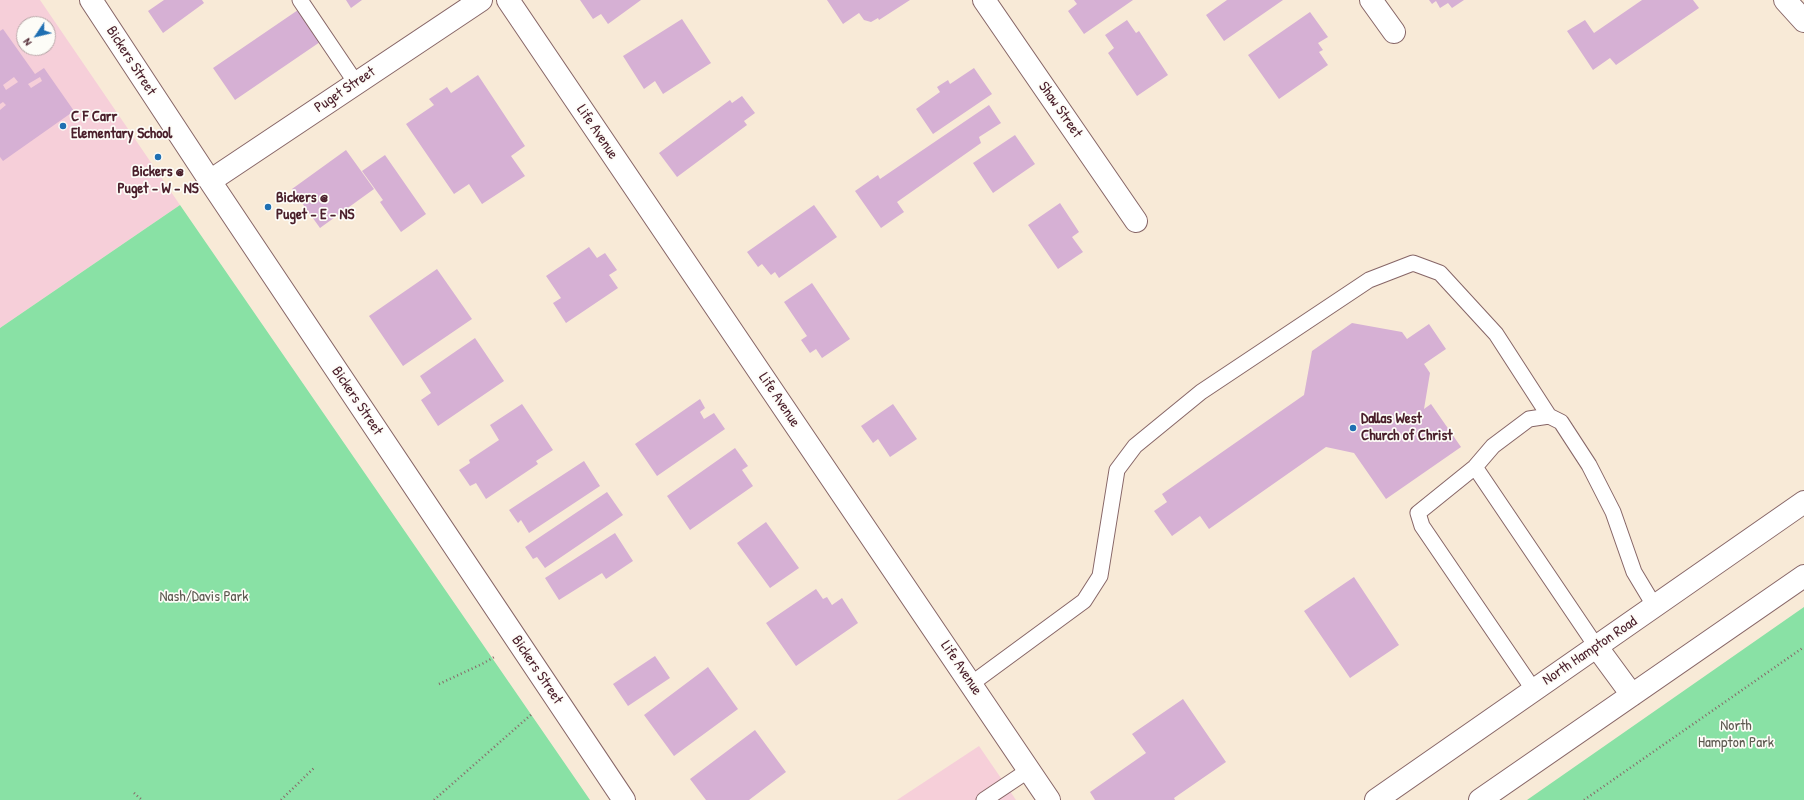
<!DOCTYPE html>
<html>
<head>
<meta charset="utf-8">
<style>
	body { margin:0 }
	#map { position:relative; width:1804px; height:800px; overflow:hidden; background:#f8ead7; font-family:"Patrick Hand",sans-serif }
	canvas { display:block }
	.north { position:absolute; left:16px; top:16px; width:40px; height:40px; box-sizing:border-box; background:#fdfcf7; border:1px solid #b5a4a5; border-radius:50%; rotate:235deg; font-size:11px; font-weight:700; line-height:16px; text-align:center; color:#4a1f2b }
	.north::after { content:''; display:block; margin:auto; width:14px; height:18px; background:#1f6fb2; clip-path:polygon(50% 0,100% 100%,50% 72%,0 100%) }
</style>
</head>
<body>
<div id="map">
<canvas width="1804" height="800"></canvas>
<div class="north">N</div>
</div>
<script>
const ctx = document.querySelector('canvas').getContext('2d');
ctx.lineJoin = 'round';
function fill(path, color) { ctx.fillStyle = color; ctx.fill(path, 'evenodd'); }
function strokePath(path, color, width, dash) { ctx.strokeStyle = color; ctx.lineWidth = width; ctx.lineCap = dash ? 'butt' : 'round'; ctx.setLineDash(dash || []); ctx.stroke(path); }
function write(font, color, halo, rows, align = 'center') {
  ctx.font = font + ' "Patrick Hand",sans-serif'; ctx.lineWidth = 3.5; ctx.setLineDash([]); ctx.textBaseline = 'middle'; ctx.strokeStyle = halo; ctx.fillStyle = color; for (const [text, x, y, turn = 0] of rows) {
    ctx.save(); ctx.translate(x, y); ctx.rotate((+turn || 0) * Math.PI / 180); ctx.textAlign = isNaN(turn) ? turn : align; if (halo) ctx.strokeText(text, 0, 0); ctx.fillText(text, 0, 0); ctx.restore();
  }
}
const built = new Path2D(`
	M0,0H40L180,205L0,328ZM24,24H48V48H24Z
	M979,746L1016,800H897Z`);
const green = new Path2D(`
	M180,205L590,800H0V328Z
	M1804,607V800H1527Z`);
const building = new Path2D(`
	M164,0H202L204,3L163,33L148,11Z
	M346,0H362L351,8Z
	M580,0H641L608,24L601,14L593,19Z
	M827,0H910L879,20L878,18L871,22L864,20L859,13L843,24Z
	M1074,0H1133L1084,34L1068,11L1077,4Z
	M1227,0H1283L1224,41L1206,15Z
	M1429,0H1464L1452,8L1448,3L1440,8L1436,1L1432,4Z
	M1642,0H1693L1699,8L1616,65L1610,58L1593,70L1567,31L1585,20L1594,33Z
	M298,10L320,42L235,100L213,68Z
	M1310,12L1328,37L1318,43L1323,50L1319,52L1328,65L1279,99L1248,55Z
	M682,19L711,63L663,94L655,81L644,89L623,56Z
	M1127,20L1136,33L1139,31L1168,75L1137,96L1108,53L1114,48L1105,35Z
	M3,29L35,74L44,68L74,111L3,161L0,157V110L6,105L3,102L0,104V31ZM14,77L18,82L6,90L3,85ZM40,77L42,81L31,88L28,84Z
	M974,68L992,94L933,134L916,109L940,92L937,87L948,80L950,84Z
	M478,75L525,146L511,156L525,176L482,204L469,184L454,194L406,124L434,105L429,99L447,87L451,93Z
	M742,96L755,113L744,121L747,125L677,177L659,153L730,100L732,103Z
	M989,105L1001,123L979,137L981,143L897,202L904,212L881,228L855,191L878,175L880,179Z
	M1015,135L1035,164L993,193L973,163Z
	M346,150L374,189L320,228L292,189Z
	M385,155L426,214L401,232L380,202L383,200L362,171Z
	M1060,203L1079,232L1072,237L1083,252L1058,269L1028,225Z
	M814,205L837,237L779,278L775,272L771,275L762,264L758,267L747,252Z
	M589,247L597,258L605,253L617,270L609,275L618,288L566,323L553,303L561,298L546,276Z
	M437,269L472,319L403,366L369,316Z
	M812,283L850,339L822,358L816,349L810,353L801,340L807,336L784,302Z
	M1352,323L1402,332L1407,339L1429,324L1446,349L1424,364L1430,373L1424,409L1431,404L1461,447L1386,499L1354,453L1326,447L1209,529L1200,516L1172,536L1154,511L1167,502L1162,494L1304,395L1312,351Z
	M475,338L504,381L438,426L421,400L431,393L420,376Z
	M700,399L705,408L700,412L704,419L714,413L725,429L657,476L635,444Z
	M522,404L553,450L536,461L538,464L486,499L476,483L470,486L459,470L470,463L469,460L499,440L490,425Z
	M893,404L917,439L890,457L878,439L873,443L861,426Z
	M735,448L748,466L742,470L753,486L690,530L667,496Z
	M584,461L600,486L529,533L521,520L518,523L509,510Z
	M607,492L623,515L545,568L537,557L533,559L525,547Z
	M766,522L799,568L770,588L737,543Z
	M615,533L633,561L606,579L602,573L559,600L545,578Z
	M1354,577L1399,645L1350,678L1304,611Z
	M816,589L823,599L827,597L832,605L842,598L858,623L796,666L766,623Z
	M655,656L670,678L628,706L613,684Z
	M708,667L738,709L674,756L644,715Z
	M1183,699L1226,762L1174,798L1175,800H1095L1090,792L1146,753L1132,734Z
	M755,730L786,772L749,800H706L690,779Z`);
const path = new Path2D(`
	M439,684L482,664L496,656
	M134,793L142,800
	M281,800L315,767
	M434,800L533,713
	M1584,800L1804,647`);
const service = new Path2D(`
	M300,0L356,83
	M1475,467L1596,646
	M971,684L1084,601L1100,576L1117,470L1135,446L1201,392L1369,280L1413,263L1440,273L1496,334L1549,416
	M1533,689L1422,526L1418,513L1475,467L1493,446L1529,419L1549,416L1561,422L1589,465L1613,512L1634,572L1655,607
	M984,800L1029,770`);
const minor = new Path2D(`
	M91,0L210,181L624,800
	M508,0L1049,800
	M984,0L1136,221
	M1371,0L1394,32
	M1785,0L1804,21
	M210,181L481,0`);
const secondary = new Path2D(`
	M1596,646L1632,695
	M1376,800L1804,502
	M1480,800L1804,576`);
const markers = [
	[63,126,4,"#1f6fb2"],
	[158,157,4,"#1f6fb2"],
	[268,207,4,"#1f6fb2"],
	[1353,428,4,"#1f6fb2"]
];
const streetNames = [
	["Bickers Street",131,61,57],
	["Puget Street",345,90,-34],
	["Shaw Street",1060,110,55],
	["Life Avenue",597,132,56],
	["Life Avenue",779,400,56],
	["Bickers Street",357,401,56],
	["North Hampton Road",1590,651,-34],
	["Life Avenue",961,668,56],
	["Bickers Street",537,670,56]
];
const poiNames = [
	["C F Carr",71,117],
	["Elementary School",71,134],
	["Bickers @",158,172,"center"],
	["Puget - W - NS",158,189,"center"],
	["Bickers @",276,198],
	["Puget - E - NS",276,215],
	["Dallas West",1361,419],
	["Church of Christ",1361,436]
];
const parkNames = [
	["Nash/Davis Park",204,597],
	["North",1736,726],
	["Hampton Park",1736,743]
];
fill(built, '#f6cfd9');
fill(green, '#89e1a5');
fill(building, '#d6b0d4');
strokePath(service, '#876667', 17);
strokePath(minor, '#876667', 24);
strokePath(secondary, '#876667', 24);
strokePath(path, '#876667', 2.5, [1, 3]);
strokePath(service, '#fff', 15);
strokePath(minor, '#fff', 22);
strokePath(secondary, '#fff', 22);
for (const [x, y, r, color] of markers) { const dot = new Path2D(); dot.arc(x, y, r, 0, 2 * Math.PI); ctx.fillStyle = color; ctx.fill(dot); strokePath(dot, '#fdfcf7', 1.5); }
write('15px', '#4a1f2b', '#fdfcf7', streetNames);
write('bold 15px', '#4a1f2b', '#fdfcf7', poiNames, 'left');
write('15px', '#5d5950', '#fdfcf7', parkNames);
</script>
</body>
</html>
